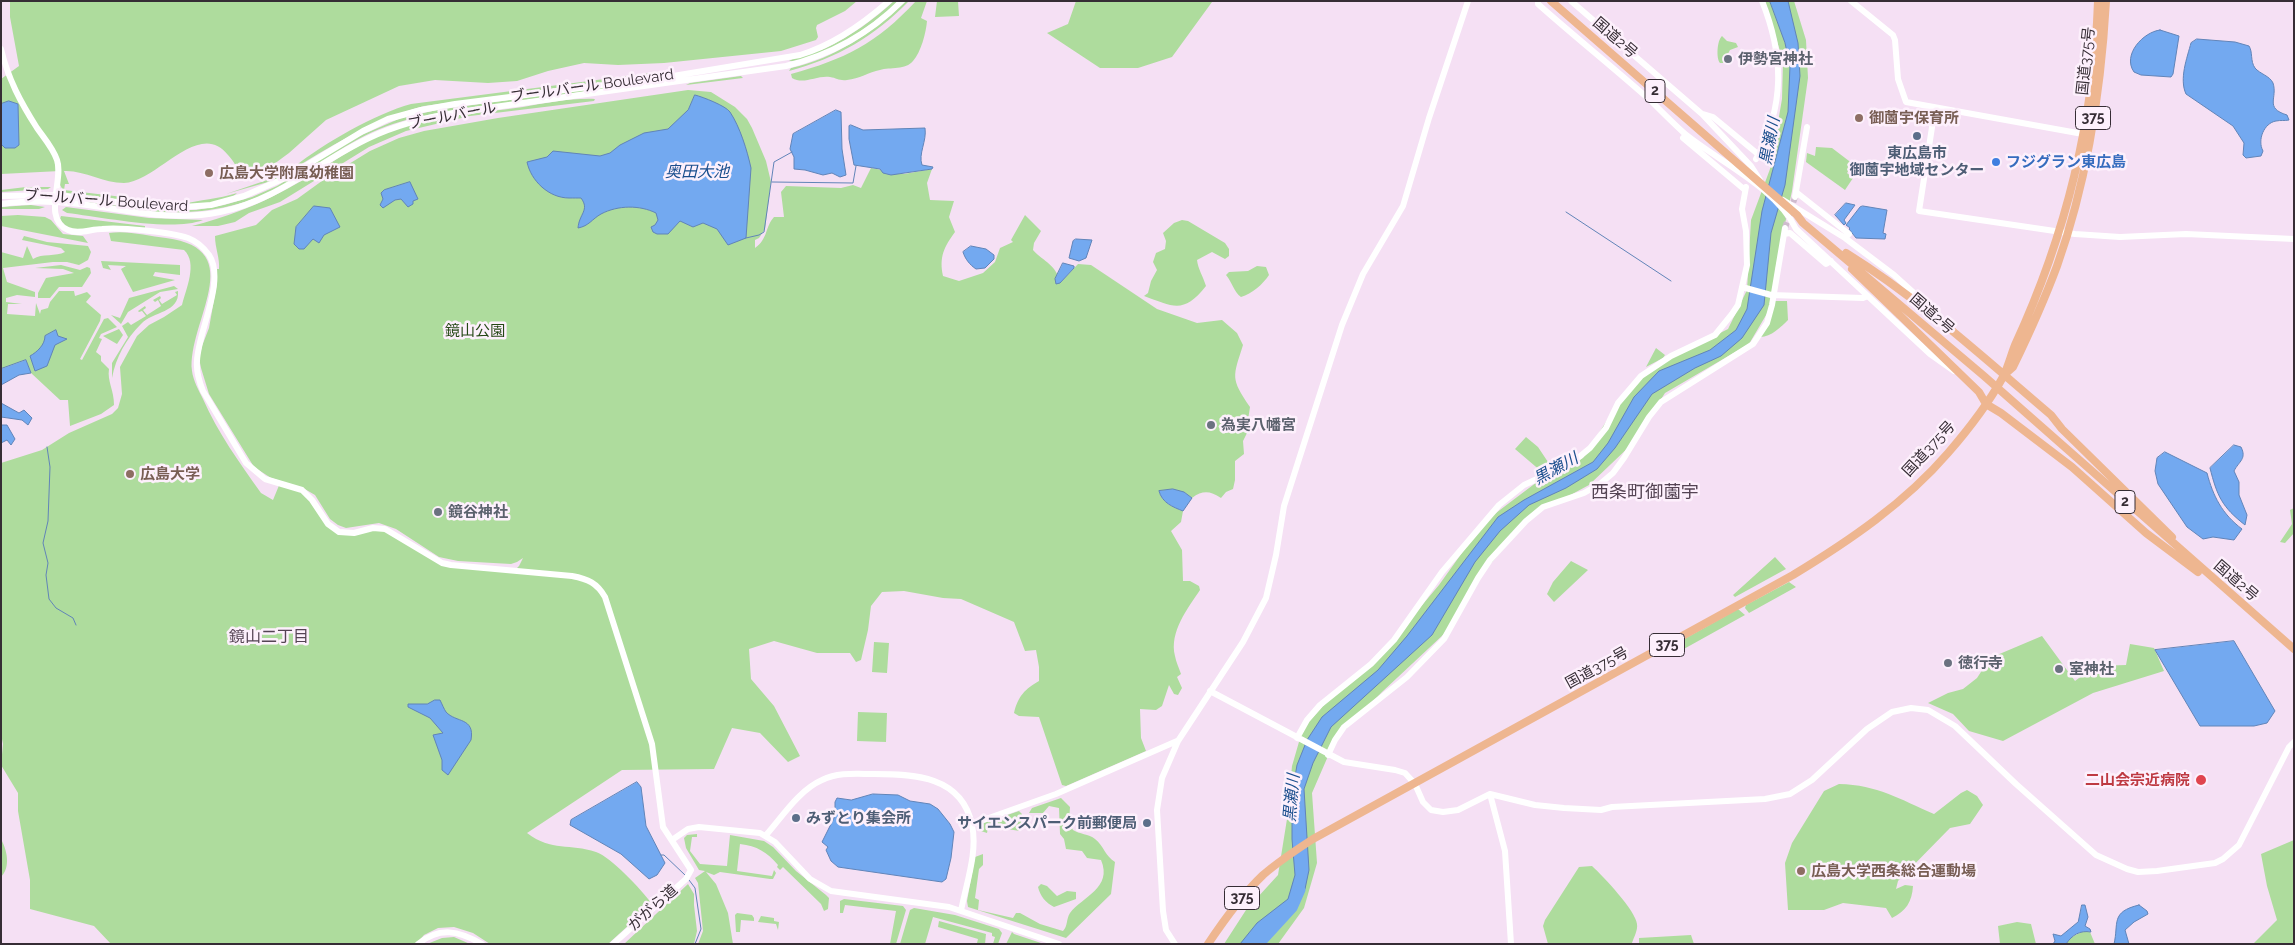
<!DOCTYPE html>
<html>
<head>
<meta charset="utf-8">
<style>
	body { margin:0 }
	#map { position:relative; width:2295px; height:945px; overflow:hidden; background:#f5e0f4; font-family:Raleway,sans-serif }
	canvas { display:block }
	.frame { position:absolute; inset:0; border:2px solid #362d35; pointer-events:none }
</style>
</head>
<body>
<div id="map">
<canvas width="2295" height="945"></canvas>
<div class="frame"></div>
</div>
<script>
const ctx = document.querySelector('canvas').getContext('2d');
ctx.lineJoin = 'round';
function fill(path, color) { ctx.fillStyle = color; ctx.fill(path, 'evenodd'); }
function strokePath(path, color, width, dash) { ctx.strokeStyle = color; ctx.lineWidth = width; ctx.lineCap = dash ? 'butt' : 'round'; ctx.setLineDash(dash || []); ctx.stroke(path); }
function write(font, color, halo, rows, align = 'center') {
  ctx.font = font + ' Raleway,"Noto Sans JP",sans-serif'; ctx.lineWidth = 5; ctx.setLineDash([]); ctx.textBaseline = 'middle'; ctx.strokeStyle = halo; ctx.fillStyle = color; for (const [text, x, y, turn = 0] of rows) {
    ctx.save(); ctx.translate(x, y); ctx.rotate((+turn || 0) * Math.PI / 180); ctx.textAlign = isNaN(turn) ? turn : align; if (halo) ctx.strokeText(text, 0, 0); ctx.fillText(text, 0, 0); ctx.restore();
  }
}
const green = new Path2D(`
	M10,1H857L845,11L817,25L816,28L818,37L816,40L781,51L664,63L618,65L584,63L548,71L517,81L488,83L435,80L399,86L326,120L289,153L255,178H242C238,170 234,161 228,155C199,118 157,182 124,183C103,183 84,170 64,171L69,184H65L64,190L182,204C200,200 218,199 237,193C217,215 94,200 64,192L59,183L60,171L1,174V79L19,66L10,17Z
	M894,1H898C879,22 817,64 789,61C799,54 814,53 826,48C851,36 873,20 894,1Z
	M906,1H909C874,37 837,58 789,71L791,68C836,58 873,32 906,1Z
	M916,1H927L921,18L927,21C926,33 921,52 913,61C906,70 890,67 880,70C869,72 859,79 847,80C839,81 837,78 830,77C817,75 804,85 792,78L791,74C845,59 876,44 916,1Z
	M937,1H958L959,16L935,17Z
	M1076,1H1212V2L1172,57L1138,68H1100L1047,33L1068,24Z
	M1765,1H1794L1806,40L1808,78L1792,191L1776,266L1772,305L1749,344L1665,393L1632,444L1589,485L1563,499L1541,506L1478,578L1444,634L1382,692L1335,740L1312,793L1317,863L1304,908L1278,944H1224L1246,910L1278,875L1287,819L1292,766L1303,728L1336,692L1386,648L1439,585L1484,522L1537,482L1583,458L1618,403L1653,367L1728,329L1747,290L1751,220L1770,169L1782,99L1783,61Z
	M1722,36L1727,41L1736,43L1738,47L1730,50L1723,63H1720C1716,59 1717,40 1722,36Z
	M651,73L636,78L424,106C377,119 337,142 295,168L294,167C324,143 375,114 411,104Z
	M741,76L743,78L686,85L690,83Z
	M609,86H624C580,92 537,98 493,105C459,110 426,113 393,124C355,136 322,163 288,183C223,220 156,217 86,202L151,210H196L224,205L252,197L277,186L357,137L401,118L437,110Z
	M688,90L711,92L735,107L747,119L752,128L766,161L771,182L765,229L759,238L755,240V248C768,239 765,227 774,217H784L781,192L786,186L841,188L853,185L861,188L871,168L904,174L932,169L927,183L930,200L954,201L949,217L955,232C944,247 939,257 943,276L959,281L983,273L995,262L1000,248L1013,242L1011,240L1025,215L1041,231L1034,243L1033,250C1044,262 1057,265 1060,283L1078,264L1091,265L1157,309L1197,323L1222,320L1237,333L1243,345C1233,377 1230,378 1250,407L1248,420L1249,429L1243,441L1244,454L1235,461V480L1233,489L1226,492L1221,498C1210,491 1203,490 1192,498L1184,492L1159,491C1162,503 1173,507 1183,511L1181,522L1171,531L1182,550L1183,581H1190L1199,586L1200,590C1188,608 1169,632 1175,656C1176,662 1179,668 1181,674L1177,677L1182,688L1178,695L1174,694L1169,685L1162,706L1156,710L1140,709L1141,738L1146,751L1066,786L1062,785L1039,717L1019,716L1014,713C1018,696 1025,689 1039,681V667L1036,650L1025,651L1014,622L961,599L943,598L904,591L882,592L871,606L868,630L861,660L856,662L850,653H817L774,641L749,649L751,679L774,706L800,756L788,762L760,733L732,728L714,769L622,770L527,833C552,852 570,843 596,852C611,857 642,890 652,904L608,944H490L473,933L454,927L438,928L424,935L416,944H111L94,926L30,909V880L18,811V793L1,765L3,744L1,734V463L42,450L69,433L112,414L118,408L122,394L120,367L137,336L149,325L164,317L182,305C186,289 198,263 184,250L111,241L109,233C127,230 148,236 166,238C251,249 187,322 192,371C193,380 199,391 203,399C218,433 239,462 261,493L273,500L280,483L302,490L328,524L339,532L385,529L442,563L514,571L519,566L523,558L517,562L511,564L458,561L439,557L396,529L379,523L346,528L338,525L330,519L315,495L303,488L271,478L254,467L209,394L201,368L199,358L202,346L209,328L217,283V269H219C220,258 215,248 215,236L256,225L272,210L297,199L326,178L370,151L399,138L424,131L498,118Z
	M595,99L594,101L470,116L406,131L369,147L280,202L249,213L235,222L218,226H192C224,218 258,205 287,189C317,173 345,152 375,137C422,116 474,114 523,107C547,103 571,98 595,99Z
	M1816,147L1832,148L1853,164L1847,173L1853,178L1845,190L1806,162L1807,153L1815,156Z
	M287,170V173L275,180L226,194L273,178Z
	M26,187H51L48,189L1,192V190Z
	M31,205L45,207L39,209H1V207Z
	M66,207L149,218L203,220C172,232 102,217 67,213L62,210Z
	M18,215L45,217L51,220L63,234L83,236L88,243L1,226V216Z
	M61,216L145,226V229H72L65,226L60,219Z
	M1182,220L1188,221L1225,243L1229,249V256L1225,259L1212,252L1197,260C1198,269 1203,276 1206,286C1184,314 1174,307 1144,296L1148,293L1151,281L1157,270L1153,262L1156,253L1165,249L1166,241L1163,233L1174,223Z
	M24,236L47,242L88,246L91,252L88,260L79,265L67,262H53L3,268L7,282L35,292V297L17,295L6,298V302L22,304H8L7,314L35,316L36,303L40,314L41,310L48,308L50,302L59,291H74L75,296L87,292L91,296L86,302L101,315L100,321L80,359L82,360L104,319L108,318L117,327L101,334L99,338L102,339L96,352L101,356V361L109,369C107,381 114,390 114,405L101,414L70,426L68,400H60L31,373L26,360L1,369V252L23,258L27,246L33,259C42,253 56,257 65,252L61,248L22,240Z
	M101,261L180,265V275L155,272L153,276L175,280L133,292L121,269L126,266L108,265L111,270L103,268Z
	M61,265L80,270L87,267L90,268L91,273L82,287H59L50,298H38V293L46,278L74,273L63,269L35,268Z
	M1257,266L1266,267L1269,275C1263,284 1252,294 1241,297C1234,292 1232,282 1226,275L1229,272L1248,271Z
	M174,286L178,289L160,292L128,312L121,324L111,315L120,318L129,298Z
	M178,291C180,313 153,311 141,324C126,339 116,357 112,378V363L128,337L122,326L128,322L131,325L146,316L142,311L139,312L138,311L145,306L146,308L143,310L147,315L161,306L158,300L155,302L153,300L160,296L161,298L159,300L162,304L177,295L175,292Z
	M1775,301H1787L1788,320C1781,327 1770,338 1759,337Z
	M119,329L123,335L117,344L103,336Z
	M1656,348L1665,355L1663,358L1646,367Z
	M1526,437L1538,447L1552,468L1542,472L1515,449Z
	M2294,508V533L2285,543L2280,542L2292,524L2290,510Z
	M1775,557L1786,569L1735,597L1733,595Z
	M1571,561L1588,570L1554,602L1547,594L1553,582Z
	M1789,582L1796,587L1749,613L1745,608L1746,605Z
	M1738,609L1745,615L1682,650L1679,642Z
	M2042,636L2075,681L2095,666L2126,665L2130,644L2154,648L2164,671L2093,693L2003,741L1969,731L1953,714L1928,703L1948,693L1963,689L1977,678L1990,658Z
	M874,642L889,643L887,673L872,672Z
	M858,712L887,713L886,742L857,741Z
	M1839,784C1878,785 1899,799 1934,814L1961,793L1967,790L1977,796L1983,805L1970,824L1950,828L1898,881L1896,889L1905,885L1913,886C1912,902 1906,911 1892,918L1886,908L1843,903L1824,910H1788L1785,863L1792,843L1824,791Z
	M1061,798L1070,807L1069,822L1073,830C1079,834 1089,834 1095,839C1104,846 1105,856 1115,862L1111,894L1066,938L968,907L967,901L975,857L983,854V865L979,869L975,898L979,900L978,910L1013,918L1016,913H1020L1040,924L1063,931C1068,926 1066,919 1070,913C1082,897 1113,888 1101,860L1087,858L1082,851L1066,849L1064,839L1060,834L1059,808L1049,806L1043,813H1029L1032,808Z
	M1019,811L1022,814L1020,831L1007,829L1005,826L997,824L993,828H988L987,833L978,830V825Z
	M697,834V837H692L690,851L700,864L727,866L730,835L764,841L773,847L796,871L826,895L829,898L828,909L824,911L821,904L783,867L780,870L777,867L778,865C767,852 757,846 740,844L737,871L772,876L774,870L776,873L773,879H770L720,872L714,875L706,872L716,884L728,913L733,944H698L703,931L698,883L695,878L705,871L699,870L686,848L684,838L687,835Z
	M1,839C7,850 11,867 1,877Z
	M2294,840V944H2253L2277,920L2267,886L2261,854Z
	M1592,866C1603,876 1636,911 1637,924C1638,930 1634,937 1632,943L1548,944L1543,926L1545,920L1579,867Z
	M688,884L694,894V905L697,931L694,944H624Z
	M1041,884L1047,886L1057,896L1067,891L1076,892V899L1054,907C1046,903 1040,896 1038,887Z
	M844,899L903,906L906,910L896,944H890L896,911L845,905L843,913H840V901Z
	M914,908L955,915L999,929L1002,933L998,944H993L995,937L992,936V933L933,917L925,944H900L910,910Z
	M737,913L752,915L754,918V921L741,920L740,932H736L735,915Z
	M761,916L774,918V921L779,922L778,930L776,924L758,922Z
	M939,921L986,934L985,944L977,943L978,939L938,927Z
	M2017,922L2031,924L2036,944H2000L1998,926Z
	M2083,931L2090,932L2095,944H2066L2070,938Z
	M1012,932L1014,934L1044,944H1006Z
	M1691,935L1694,944H1639V938Z
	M454,937L470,944H427L442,938Z`);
const water = new Path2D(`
	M1770,1H1788L1798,43L1800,76L1785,185L1771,233L1764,305L1742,338L1721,356L1695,368L1652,394L1615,448L1597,469L1566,488L1529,505L1500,531L1475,562L1432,635L1331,727L1313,763L1304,789L1309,870L1305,889L1287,915L1261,944H1240L1257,923L1288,899L1295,875L1292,839V794L1297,765L1307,740L1322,717L1378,670L1407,636L1498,517L1524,500L1593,462L1608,443L1634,397L1659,371L1710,350L1736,330L1747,309L1762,211L1788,112L1790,66L1785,43Z
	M2160,30L2179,36L2173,74L2171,77L2141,75L2134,72C2122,55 2143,32 2160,30Z
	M2197,39L2235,42L2249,46C2253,52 2250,61 2255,68C2260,74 2270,76 2273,83C2278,98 2264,108 2287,115L2289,120C2284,121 2281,120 2276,121C2264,123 2257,140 2263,151L2261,156L2246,158L2243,155L2244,143L2233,126L2186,94C2179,79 2187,58 2191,43Z
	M695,95C703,97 726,106 730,112C740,127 747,150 751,168L746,238L728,245L717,229L703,223L693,227L680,221L668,234H657L653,232L651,227L655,225L658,220L656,213C640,205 618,205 601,214C592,219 589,226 578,228C579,214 590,210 581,198C577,198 574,198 569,198C549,198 531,181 527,162L547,157L553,151L600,156L610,153L620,145L644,133L668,129L688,110Z
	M9,101L18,104L19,145L15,148H5L1,144V104Z
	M836,110L841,112L842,149L846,175L840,177L832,173L823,175L805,170L794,169V157L790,149L793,134Z
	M851,125L863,130L925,128C927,141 918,154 922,165L933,167L932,169L891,175L883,173L880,169L854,165L849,139V126Z
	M410,182L418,199L413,201V204L408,207L401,199L395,200L383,208L380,205L383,199L381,193L384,190Z
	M1846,203L1855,205L1844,220L1846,223L1844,225L1835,215Z
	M314,206L330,208L340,227L324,235L319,243L313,239L304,249H299L294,244L296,227Z
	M1863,206L1887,210L1883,233L1886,234L1885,239L1856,238L1849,229L1850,228L1846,225L1860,207Z
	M1076,239L1092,240L1086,258L1079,261L1069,258L1073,241Z
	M971,246L986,249L994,255V259L985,268L976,269C970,265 965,259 963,252Z
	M1063,263L1074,266V268L1060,283L1056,284L1055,279Z
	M56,330L58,336L67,339L55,345L47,366L35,371L30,356C37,352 45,345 45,336Z
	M26,360L31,373L19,375L1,385V369Z
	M1,403L19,413L24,410L32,418L28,425L22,420L1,417Z
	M1,425H7L15,439L11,445L7,440L1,443Z
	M2234,445L2241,447C2247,459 2239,461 2234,471L2239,482V495L2247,515L2245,525C2222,507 2217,496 2210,468Z
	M2165,452L2207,473C2213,496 2222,514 2242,529L2234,540L2213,537L2203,539L2187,527L2158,484L2155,471L2157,458Z
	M1173,489L1184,492L1192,498L1183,511C1173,507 1162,503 1159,491Z
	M2234,641L2275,711L2267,723L2254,726H2200L2155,650Z
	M435,700H440C442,704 444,709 446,712C456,723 475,717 471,740L448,775L442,770V760L433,735L443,733L430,718L408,707V704H427Z
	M637,782L641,787L646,826L665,863L657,875L649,879L621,854L570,825L571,820Z
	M873,794L898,795L910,801L930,804L938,809L950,824L954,832L951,858L946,879L942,882L838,867L831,861L826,850L828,847L822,842L835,816V802L837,798L851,800Z
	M2082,905H2085L2088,917L2085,926L2090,929L2091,932C2080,930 2072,935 2066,944H2053L2055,941L2053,934L2061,936L2078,922Z
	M2139,905L2147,911L2148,914L2134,922L2125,930L2129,944H2114C2119,923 2110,912 2139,905Z`);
const stream = new Path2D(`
	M772,182L853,183L856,166
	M1566,212L1671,281
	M746,238L759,235L764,232L774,162L792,152
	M47,447L50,467L48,521L43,543L48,563L46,575L49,599L56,608L73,618L76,625
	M661,855H664L685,875
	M689,880L695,888L701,929L695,944`);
const river = new Path2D(`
	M1260,944L1293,908L1301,890`);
const tertiaryTunnel = new Path2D(`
	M1785,228L1795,197`);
const tertiary = new Path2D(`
	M1538,1V4C1575,37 1614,68 1651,101C1662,112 1673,123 1684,133C1719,162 1776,187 1796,229L1930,354L1954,371
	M1571,1L1702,114L1751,166L1760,180
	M1851,1L1893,35L1895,40L1898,79L1906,102L2083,134
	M1,49C8,79 21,103 37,128C44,138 53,148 57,160C64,180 42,219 68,230C78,235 91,229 102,229C121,227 170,232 188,238C196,241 204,248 209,255C226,281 198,331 197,361C196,372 199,381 203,391L246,463L265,479L302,490L312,500L328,524L339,532L354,533L373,528L385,529L442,563L451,565L572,576C588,579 597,583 605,597L652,744L663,827L691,870L686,879L613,944
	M1935,108L1919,211L2075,234L2120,237L2186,234L2294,239
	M1703,114L1713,117L1759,155
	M1683,138L1745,190
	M1756,159C1785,106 1784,56 1762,1
	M1796,192L1849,234L1845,238
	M1,196L56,195L170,208L211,205L244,196L287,177L363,131L388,119L421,110L455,104L667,77L800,55C833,45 863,24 889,1
	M1795,197L1807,127
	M1783,200L1845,238L1894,275L1935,312
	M1,204C19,202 37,201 54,202C111,204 161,224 220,212C276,201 318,162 369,138C398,124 428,117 459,112L786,66C831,55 869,34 902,1
	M1784,234L1790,233L1826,264L1831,261
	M1742,287L1771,295L1863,298L1868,296
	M1210,691L1344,762L1395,770L1405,773L1415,784L1423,802L1431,810L1443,812L1458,810L1490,794L1535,805L1564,808L1601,810L1612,807L1765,799L1790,794L1812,780L1867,729L1892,712L1911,708L1928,710L1955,726L2016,784L2096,855L2127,869L2138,872L2157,871L2215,863L2223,859L2239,845L2289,747L2294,742
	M1297,738L1307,720L1320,705L1371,664L1394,640L1442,572L1499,505L1524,485L1573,462L1590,448L1606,428L1618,403L1641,376L1671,356L1715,335L1732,314L1738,305L1747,265L1746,231L1742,209L1746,187
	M1328,755L1335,740L1344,727L1407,677L1444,639L1478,578L1490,560L1526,521L1543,507L1584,493L1600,484L1613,473L1624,458L1649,417L1661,402L1753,344L1767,323L1772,305L1785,228
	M1490,794L1505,851L1511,944
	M972,824L1056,794L1177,741
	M766,835C782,817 799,790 822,780C839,772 856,774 874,774C914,774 962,776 972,825C978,852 966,884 961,911
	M672,840L688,829L699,827L760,833L775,842L810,879L831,891L949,907L1059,944
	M418,944C440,926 459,931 482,944
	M1175,944L1166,930L1163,911L1157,810L1162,778L1178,741L1243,642L1266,598L1276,555L1284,506L1342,325L1363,274L1403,206L1429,118L1468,1`);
const trunk = new Path2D(`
	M1551,1L1797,215L1803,223L1984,376L2294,649
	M1846,253C1920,299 1985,359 2051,415L2062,429L2172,537
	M1852,269L1979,392L1986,404L2001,413L2072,467L2146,533L2198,572
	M2004,375L2013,367C2029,334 2044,301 2057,266C2087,182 2101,90 2106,1
	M1208,944C1224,920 1242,895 1263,875C1279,861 1296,850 1313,839L1793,575C1849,541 1905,503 1948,453C1968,430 1988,404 2003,377C2008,367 2011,355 2015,345C2065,237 2094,120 2098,1`);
const markers = [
	[1728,59,5,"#6b7280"],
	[1859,118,5,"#8d6e63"],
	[1917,136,5,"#5c6f8a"],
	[1996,162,5,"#3f7fe0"],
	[209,173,5,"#8d6e63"],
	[1211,425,5,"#6b7280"],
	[130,474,5,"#8d6e63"],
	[438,512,5,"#6b7280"],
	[1948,663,5,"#6b7280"],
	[2059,669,5,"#6b7280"],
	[2201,780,6,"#e0444e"],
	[796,818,5,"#5c6f8a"],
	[1147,823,5,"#5c6f8a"],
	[1801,871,5,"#8d6e63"]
];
const shields = [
	[1655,91,20],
	[2093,118,35],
	[2125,502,20],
	[1667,645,35],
	[1242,898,35]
];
const shieldNames = [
	["2",1655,91],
	["375",2093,118],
	["2",2125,502],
	["375",1667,645],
	["375",1242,898]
];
const streetNames = [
	["国道2号",1615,38,41],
	["国道375号",2086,61,-84],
	["ブールバール Boulevard",592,86,-8],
	["ブールバール",452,116,-11],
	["ブールバール Boulevard",106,201,4],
	["国道2号",1932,314,41],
	["国道375号",1929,449,-47],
	["国道2号",2236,581,41],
	["国道375号",1597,668,-29],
	["ががら道",653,908,-42]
];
const worshipNames = [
	["伊勢宮神社",1738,59],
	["為実八幡宮",1221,425],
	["鏡谷神社",448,512],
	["徳行寺",1958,663],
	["室神社",2069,669]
];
const educationNames = [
	["御薗宇保育所",1869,118],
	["広島大学附属幼稚園",219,173],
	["広島大学",140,474],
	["広島大学西条総合運動場",1811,871]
];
const serviceNames = [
	["東広島市",1917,153],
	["御薗宇地域センター",1917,170],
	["みずとり集会所",806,818,"left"],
	["サイエンスパーク前郵便局",1137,823,"right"]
];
const shopNames = [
	["フジグラン東広島",2006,162]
];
const parkNames = [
	["鏡山公園",475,331]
];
const healthNames = [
	["二山会宗近病院",2190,780]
];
const waterNames = [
	["黒瀬川",1770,141,-79],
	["奥田大池",697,172],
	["黒瀬川",1556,469,-29],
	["黒瀬川",1292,798,-85]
];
const neighbourhoodNames = [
	["鏡山二丁目",269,637]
];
const quarterNames = [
	["西条町御薗宇",1645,493]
];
fill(green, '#aedc9d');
fill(water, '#73a9f0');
strokePath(water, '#6184b8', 1);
strokePath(stream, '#6184b8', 1);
strokePath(river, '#73a9f0', 9);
strokePath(tertiaryTunnel, '#cfbcce', 6, [6, 3]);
strokePath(tertiary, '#fff', 6);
strokePath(trunk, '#eeb690', 8);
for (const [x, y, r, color] of markers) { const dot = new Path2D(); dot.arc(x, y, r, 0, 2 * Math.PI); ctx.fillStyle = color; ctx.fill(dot); strokePath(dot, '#fdf0fc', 2); }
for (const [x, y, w] of shields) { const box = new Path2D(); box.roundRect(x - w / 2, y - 11.5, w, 23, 4); ctx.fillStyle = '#fdf0fc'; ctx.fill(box); strokePath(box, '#362d35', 1); }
write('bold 14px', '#362d35', null, shieldNames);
write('15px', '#362d35', '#fdf0fc', streetNames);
write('bold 15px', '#5b616d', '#fdf0fc', worshipNames, 'left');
write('bold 15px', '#785e54', '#fdf0fc', educationNames, 'left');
write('bold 15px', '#4e5e75', '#fdf0fc', serviceNames);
write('bold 15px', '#366cbe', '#fdf0fc', shopNames, 'left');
write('15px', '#254815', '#fdf0fc', parkNames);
write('bold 15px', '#be3a42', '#fdf0fc', healthNames, 'right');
write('italic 16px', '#1a4e8d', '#fdf0fc', waterNames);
write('16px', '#554454', '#fdf0fc', neighbourhoodNames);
write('18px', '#554454', '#fdf0fc', quarterNames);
</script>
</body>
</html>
